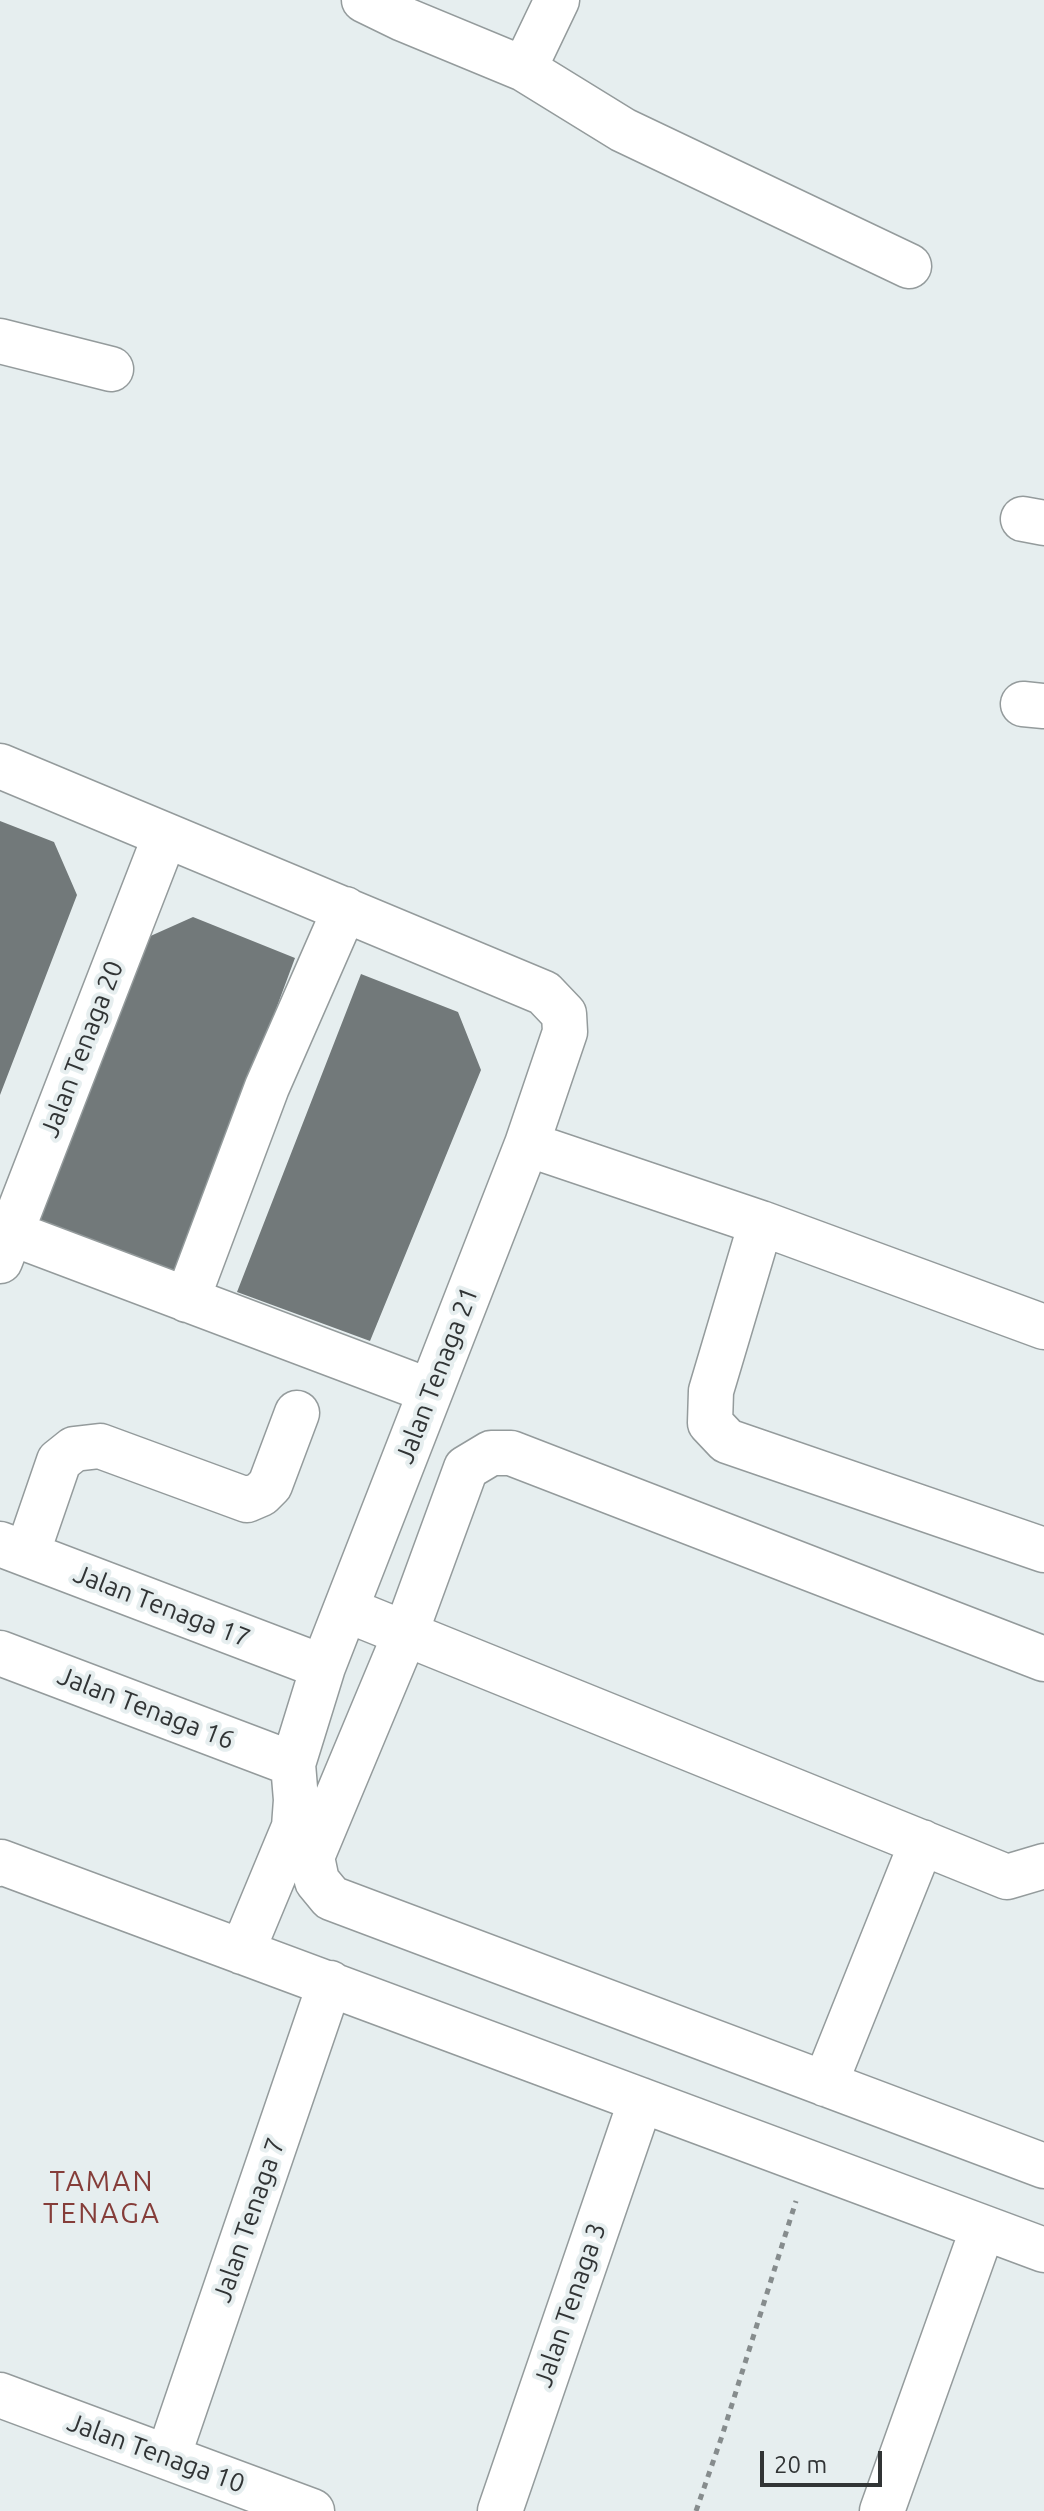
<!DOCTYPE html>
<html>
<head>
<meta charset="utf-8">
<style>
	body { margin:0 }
	#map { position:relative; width:1044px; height:2511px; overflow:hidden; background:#e6eeef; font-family:Ubuntu,sans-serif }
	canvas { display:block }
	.scale { position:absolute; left:760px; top:2451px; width:122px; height:36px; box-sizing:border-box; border:4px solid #313435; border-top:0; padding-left:10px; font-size:24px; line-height:28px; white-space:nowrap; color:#313435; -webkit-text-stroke:6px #e6eeef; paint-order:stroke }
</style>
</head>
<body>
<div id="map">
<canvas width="1044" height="2511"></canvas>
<div class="scale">20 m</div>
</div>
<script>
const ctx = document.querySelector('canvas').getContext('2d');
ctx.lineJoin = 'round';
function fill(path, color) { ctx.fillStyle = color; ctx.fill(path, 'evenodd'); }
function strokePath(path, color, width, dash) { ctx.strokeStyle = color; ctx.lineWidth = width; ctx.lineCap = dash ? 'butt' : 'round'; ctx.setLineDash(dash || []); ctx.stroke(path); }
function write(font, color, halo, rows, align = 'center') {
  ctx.font = font + ' Ubuntu,sans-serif'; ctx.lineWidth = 8; ctx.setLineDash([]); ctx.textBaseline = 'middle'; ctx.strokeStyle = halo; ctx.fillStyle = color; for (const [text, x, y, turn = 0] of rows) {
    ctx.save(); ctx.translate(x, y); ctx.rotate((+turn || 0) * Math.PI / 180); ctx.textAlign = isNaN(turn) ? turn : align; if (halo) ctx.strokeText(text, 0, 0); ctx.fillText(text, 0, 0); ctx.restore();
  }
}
const building = new Path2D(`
	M0,821L54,842L77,895L0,1095Z
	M193,917L295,958L175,1281L39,1224L146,938Z
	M361,974L458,1012L481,1070L370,1341L237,1292Z`);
const path = new Path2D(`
	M696,2511L722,2436L796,2201`);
const minor = new Path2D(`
	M364,0L403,19L524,69L623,130L909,266
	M524,69L557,0
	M0,341L111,369
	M1023,519L1044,523
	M1023,704L1044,706
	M0,766L544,993L564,1014L565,1032L527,1144L323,1667L293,1764L296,1800L294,1827L242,1952
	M527,1144L761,1223L1044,1327
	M761,1223L711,1391L710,1423L727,1441L1044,1550
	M11,1233L430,1391
	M0,1261L165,836
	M187,1300L267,1087L345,909
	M0,1544L323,1667
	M27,1554L59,1461L74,1449L100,1446L247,1500L261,1494L270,1485L297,1413
	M347,1610L1007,1877L1044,1866
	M0,1653L293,1764
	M1044,1659L511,1453H491L466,1468L406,1632L312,1857L317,1881L331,1898L1044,2166
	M0,1864L1,1862L1044,2250
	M825,2084L922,1842
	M0,2395L312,2511
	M168,2457L330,1983
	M500,2511L641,2100
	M882,2511L983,2228`);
const streetNames = [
	["Jalan Tenaga 20",82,1049,-69],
	["Jalan Tenaga 21",437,1375,-69],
	["Jalan Tenaga 17",162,1606,21],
	["Jalan Tenaga 16",146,1708,21],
	["Jalan Tenaga 7",249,2220,-71],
	["Jalan Tenaga 3",570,2305,-71],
	["Jalan Tenaga 10",156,2453,20]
];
const neighbourhoodNames = [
	["TAMAN",102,2182],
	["TENAGA",102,2214]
];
fill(building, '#72797a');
strokePath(minor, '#949b9c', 47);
strokePath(path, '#868c8d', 5, [6, 6]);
strokePath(minor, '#fff', 44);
write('26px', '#313435', '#e6eeef', streetNames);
ctx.letterSpacing = '2px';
write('28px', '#853d39', '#e6eeef', neighbourhoodNames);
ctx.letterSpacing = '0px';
</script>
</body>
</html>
